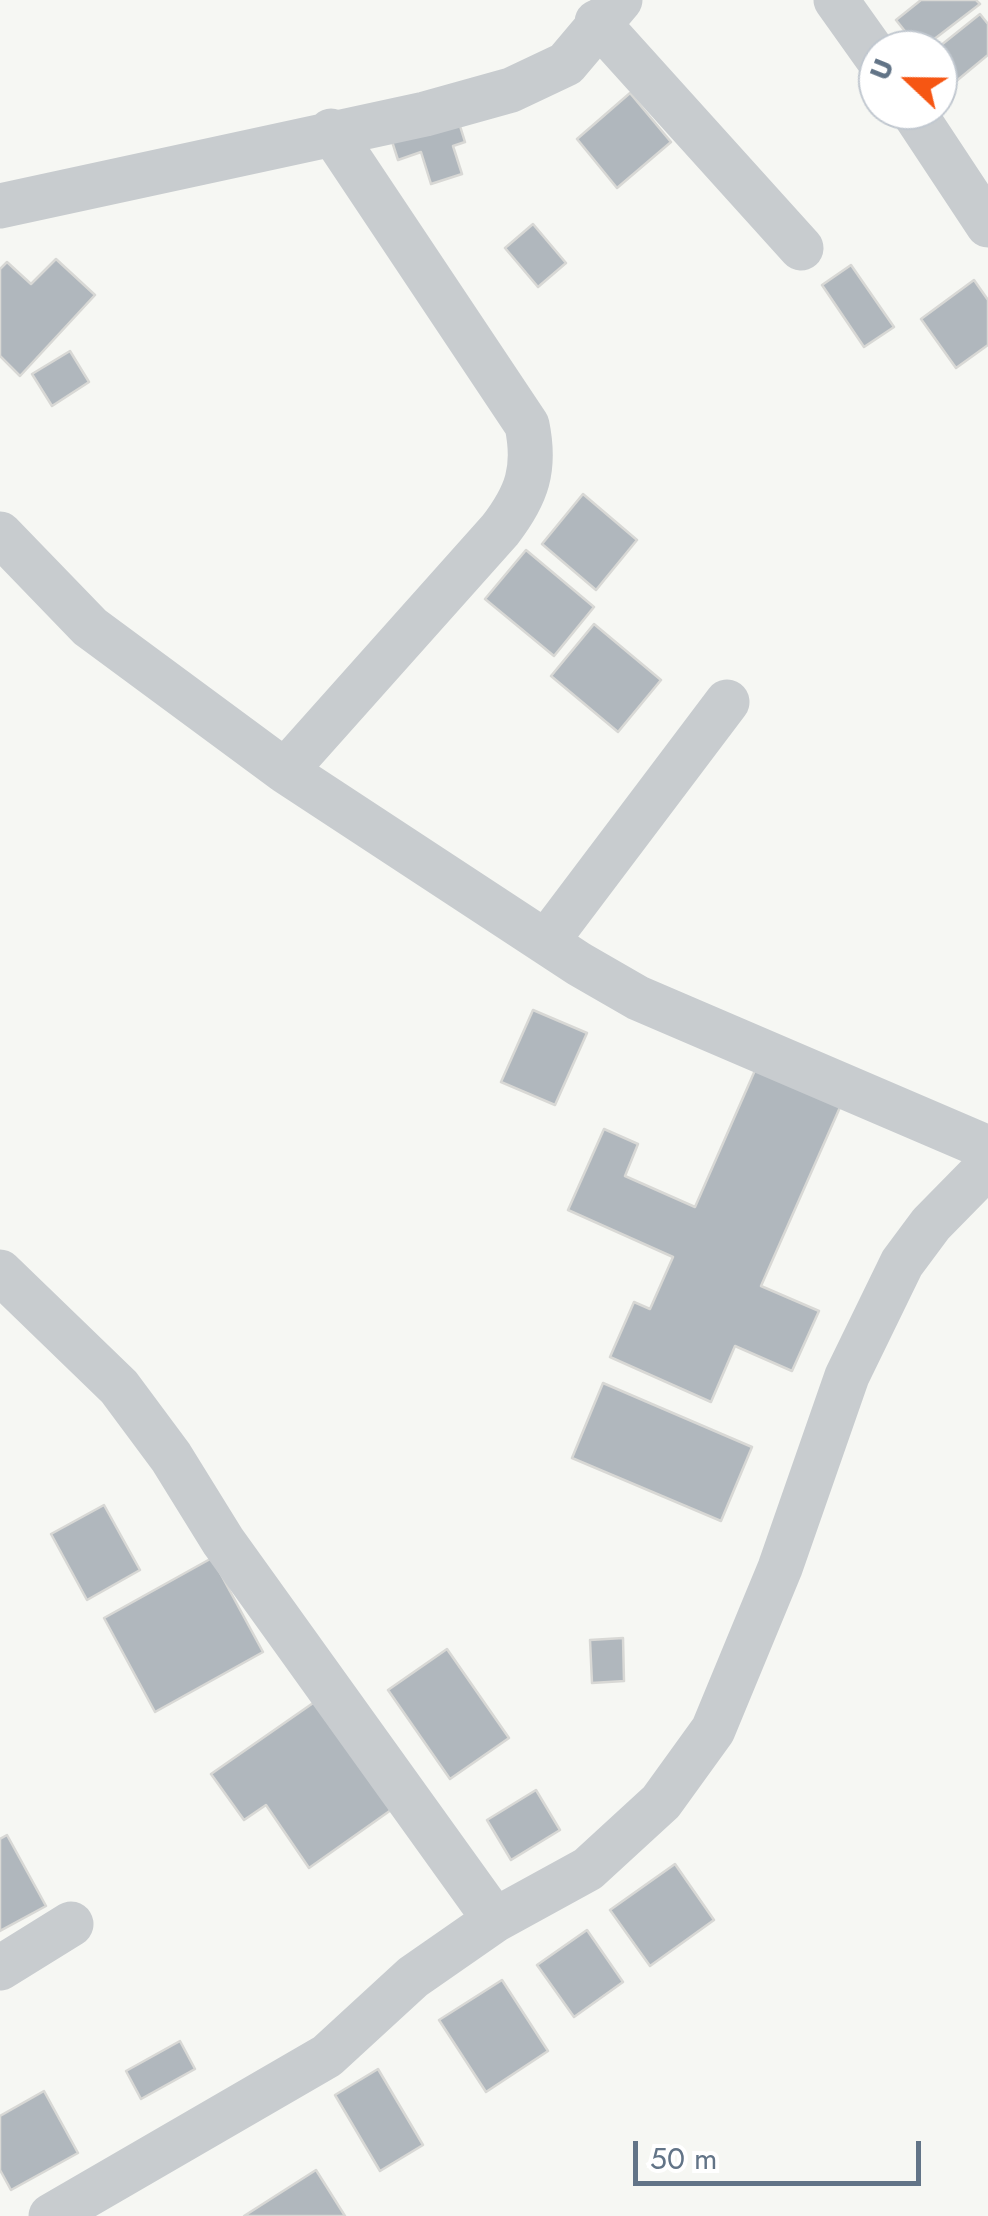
<!DOCTYPE html>
<html>
<head>
<meta charset="utf-8">
<style>
	body { margin:0 }
	#map { position:relative; width:988px; height:2216px; overflow:hidden; background:#f6f7f3; font-family:Jost,sans-serif }
	canvas { display:block }
	.north { position:absolute; left:858px; top:30px; width:100px; height:100px; box-sizing:border-box; background:#fff; border:2px solid #c0c7cf; border-radius:50%; rotate:292deg; font-size:28px; font-weight:700; line-height:40px; text-align:center; color:#627487 }
	.north::after { content:''; display:block; margin:auto; width:35px; height:45px; background:#f65613; clip-path:polygon(50% 0,100% 100%,50% 72%,0 100%) }
	.scale { position:absolute; left:633px; top:2141px; width:288px; height:45px; box-sizing:border-box; border:5px solid #627487; border-top:0; padding-left:12px; font-size:30px; line-height:35px; white-space:nowrap; color:#627487; -webkit-text-stroke:8px #fff; paint-order:stroke }
</style>
</head>
<body>
<div id="map">
<canvas width="988" height="2216"></canvas>
<div class="north">U</div>
<div class="scale">50 m</div>
</div>
<script>
const ctx = document.querySelector('canvas').getContext('2d');
ctx.lineJoin = 'round';
function fill(path, color) { ctx.fillStyle = color; ctx.fill(path, 'evenodd'); }
function strokePath(path, color, width, dash) { ctx.strokeStyle = color; ctx.lineWidth = width; ctx.lineCap = dash ? 'butt' : 'round'; ctx.setLineDash(dash || []); ctx.stroke(path); }
const building = new Path2D(`
	M921,0H976L980,4L920,50L896,20Z
	M980,14L988,24V55L954,83L938,63L935,50Z
	M630,93L671,142L617,188L577,139Z
	M455,110L465,142L453,146L462,174L431,184L421,152L398,160L389,132Z
	M533,224L566,263L538,287L505,248Z
	M56,259L95,295L20,376L0,356V269L7,262L31,284Z
	M851,265L894,327L864,347L822,285Z
	M974,280L988,300V345L956,368L921,319Z
	M70,351L89,382L52,406L32,374Z
	M583,494L637,540L596,590L542,544Z
	M526,550L594,607L554,656L485,599Z
	M594,624L661,680L618,732L551,676Z
	M533,1010L587,1033L555,1105L501,1082Z
	M756,1068L841,1105L761,1286L819,1311L792,1371L735,1346L711,1402L610,1357L634,1302L650,1309L673,1257L568,1210L604,1129L638,1144L625,1176L695,1207Z
	M603,1383L752,1447L721,1521L572,1458Z
	M104,1505L140,1570L87,1600L51,1534Z
	M212,1558L263,1652L155,1712L104,1618Z
	M623,1638L624,1681L592,1683L590,1640Z
	M447,1649L509,1738L450,1779L388,1690Z
	M316,1701L391,1810L309,1868L266,1805L244,1820L211,1774Z
	M536,1790L560,1830L511,1860L487,1820Z
	M7,1835L46,1906L0,1931V1839Z
	M675,1864L714,1920L650,1966L610,1910Z
	M587,1930L623,1982L574,2017L537,1965Z
	M502,1980L548,2051L486,2092L439,2020Z
	M180,2041L195,2069L141,2099L126,2071Z
	M378,2069L423,2145L380,2171L335,2095Z
	M44,2091L78,2153L11,2190L0,2170V2116Z
	M316,2170L345,2216H244Z`);
const street = new Path2D(`
	M836,0L878,59
	M597,22L801,248
	M912,110L988,225
	M0,206L425,114L511,90L566,64L620,0
	M0,534L90,627L285,771L579,964L638,998L988,1148
	M285,771L500,530C527,495 536,469 527,425L331,131
	M546,942L727,702
	M0,1272L119,1387L171,1457L223,1541L495,1920
	M0,1968L71,1924
	M51,2216L327,2056L413,1977L495,1920L588,1869L661,1802L713,1730L780,1568L847,1376L902,1263L931,1224L988,1166`);
fill(building, '#b0b7bd');
strokePath(building, '#d8d8d5', 2.5);
strokePath(street, '#c8cccf', 45);
</script>
</body>
</html>
